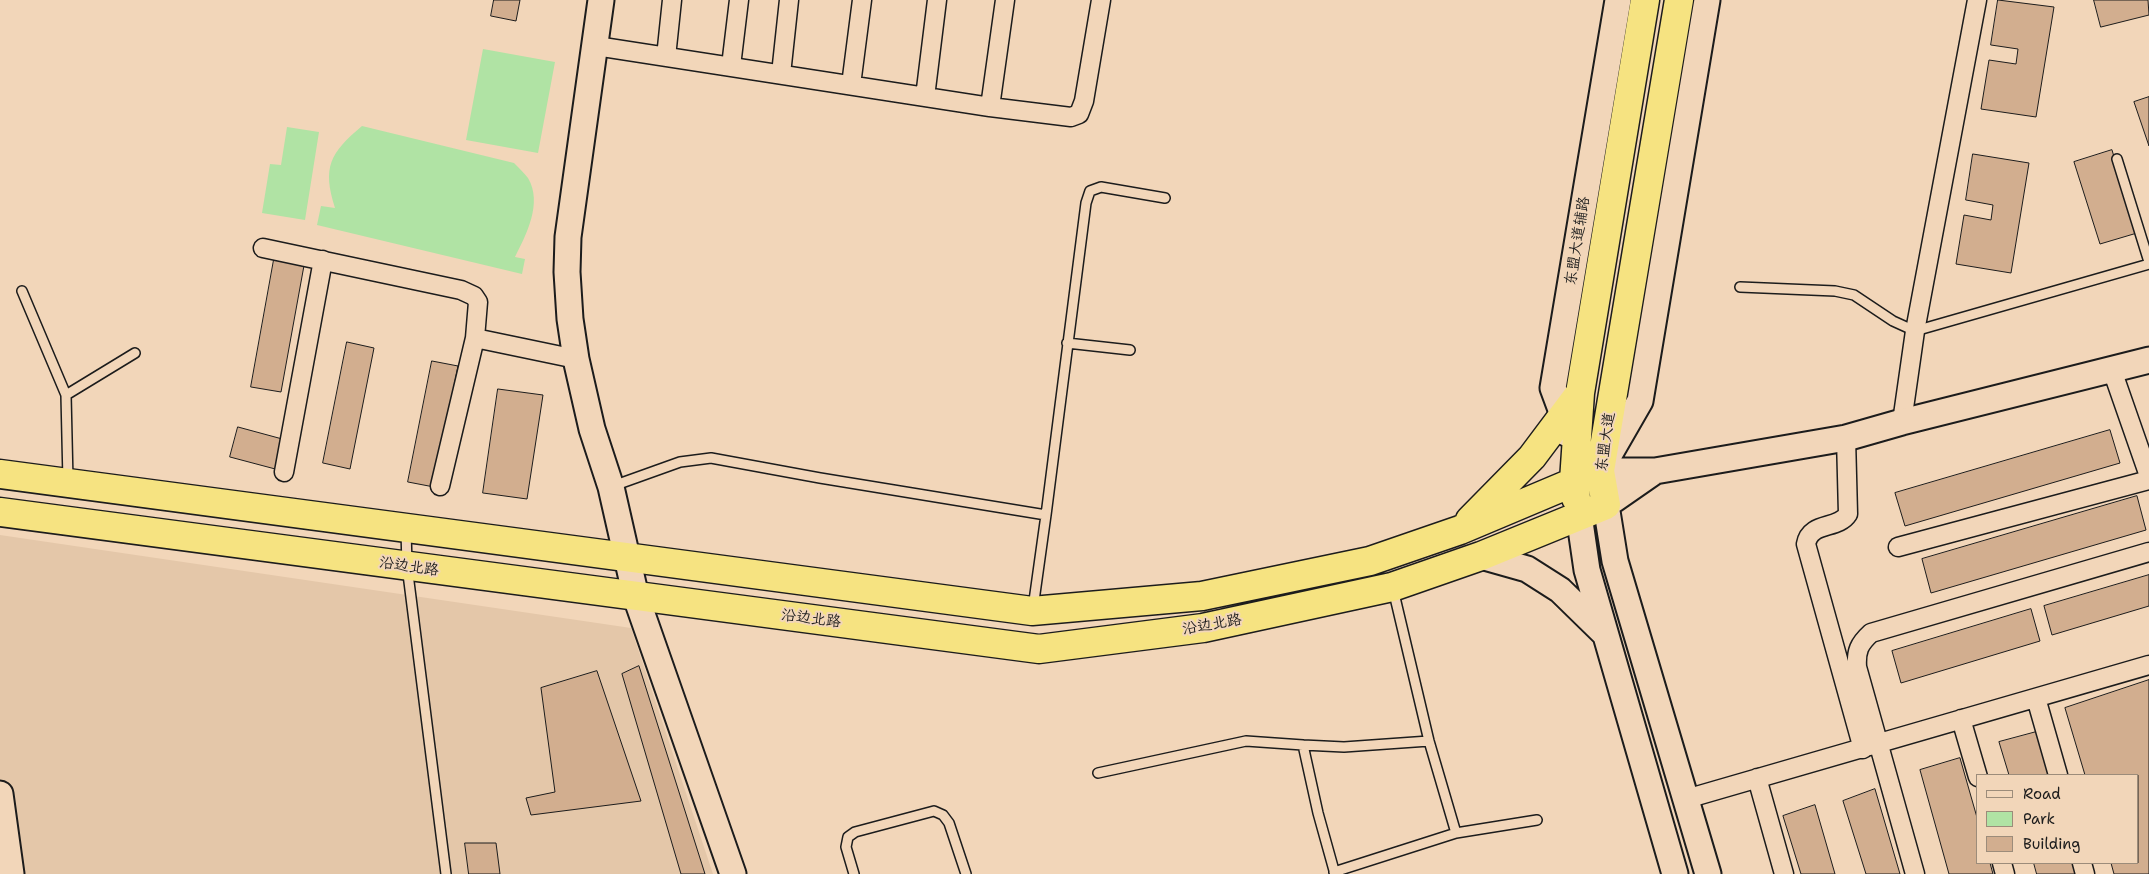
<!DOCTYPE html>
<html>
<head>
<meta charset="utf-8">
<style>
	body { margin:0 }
	#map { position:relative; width:2149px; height:874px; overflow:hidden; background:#f2d6b9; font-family:"Shantell Sans",sans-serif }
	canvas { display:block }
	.legend { position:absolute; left:1976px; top:774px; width:162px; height:90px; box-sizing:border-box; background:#f2d6b9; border:1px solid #9c8c7a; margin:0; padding:6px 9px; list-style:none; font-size:15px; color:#1c1c1c }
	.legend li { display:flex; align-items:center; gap:10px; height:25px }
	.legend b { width:25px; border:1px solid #9c8c7a }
</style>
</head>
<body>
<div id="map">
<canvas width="2149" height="874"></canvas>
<ul class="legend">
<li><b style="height:6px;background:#f2d6b9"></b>Road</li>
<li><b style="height:14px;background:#b0e3a4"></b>Park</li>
<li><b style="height:14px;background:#d2ae8f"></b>Building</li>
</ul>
</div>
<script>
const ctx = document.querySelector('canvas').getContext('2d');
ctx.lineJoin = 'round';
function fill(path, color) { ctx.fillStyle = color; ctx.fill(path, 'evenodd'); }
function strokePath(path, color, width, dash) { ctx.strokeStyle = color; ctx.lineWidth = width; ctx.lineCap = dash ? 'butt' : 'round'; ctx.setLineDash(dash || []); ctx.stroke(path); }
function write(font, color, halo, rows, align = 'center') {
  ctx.font = font + ' "Shantell Sans","LXGW WenKai TC",sans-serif'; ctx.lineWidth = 4; ctx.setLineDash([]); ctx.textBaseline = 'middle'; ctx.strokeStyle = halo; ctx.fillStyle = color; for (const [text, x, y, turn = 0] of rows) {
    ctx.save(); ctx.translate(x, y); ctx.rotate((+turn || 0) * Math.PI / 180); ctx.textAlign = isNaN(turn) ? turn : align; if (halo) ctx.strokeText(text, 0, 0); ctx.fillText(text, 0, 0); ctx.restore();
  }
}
const built = new Path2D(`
	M0,535L631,628L713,874H0Z`);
const green = new Path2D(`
	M483,49L555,62L538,153L466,140Z
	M362,126L514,163C519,168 524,173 528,178C543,203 526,235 515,257L525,259L522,274L317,225L321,206L335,208C322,167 330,153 362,126Z
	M287,127L319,132L305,220L262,213L270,164L281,165Z`);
const building = new Path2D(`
	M494,0H520L516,21L491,16Z
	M1998,0L2054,7L2036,117L1981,109L1989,60L2016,64L2018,49L1991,45Z
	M2094,0H2148L2149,15L2101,27Z
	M2149,97V146L2134,102Z
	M2112,150L2137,233L2100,244L2074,162Z
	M1973,154L2029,163L2011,273L1956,264L1964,215L1991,220L1993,205L1966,200Z
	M275,254L305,260L281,392L251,387Z
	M347,342L374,348L350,469L323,463Z
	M432,361L458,366L434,487L408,482Z
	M498,389L543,395L527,499L483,493Z
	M238,427L286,440L279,470L230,457Z
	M2110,430L2120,463L1905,526L1895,493Z
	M2137,496L2146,530L1931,593L1922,559Z
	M2149,575V606L2052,635L2044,606Z
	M2031,609L2040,641L1901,683L1892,651Z
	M639,666L705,874H681L622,674Z
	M597,671L641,801L531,815L526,798L555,792L541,688Z
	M2149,680V874H2114L2111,863H2138V775H2085L2065,708Z
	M2040,731L2052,775H2009L1999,742Z
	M1960,758L1978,821V863H1990L1993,874H1949L1920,770Z
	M1875,789L1900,874H1866L1843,801Z
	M1815,805L1835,874H1801L1783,816Z
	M465,843H496L500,874H469Z
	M2034,863H2077L2080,874H2037Z`);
const lane = new Path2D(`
	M2117,159L2149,262
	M1740,287L1835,291L1854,295L1893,321L1915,331L2149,264
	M22,291L66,395L68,481
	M1067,343L1130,350
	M66,395L135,353
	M613,486L680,462L711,458L820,478L1046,515L1086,203L1090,191L1101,187L1165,198
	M406,530L407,566L446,874
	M1393,589L1429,741L1456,833
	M1033,608L1046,515
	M1098,773L1246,741L1303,745
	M1334,872L1456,833L1537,820
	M854,874L846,847L848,837L855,832L934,811L943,815L949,823L966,874
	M1335,874L1318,813L1303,745L1344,747L1429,741`);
const street = new Path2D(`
	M596,46L990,107L1071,117L1079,114L1084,101L1101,0
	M666,57L672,0
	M731,66L739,0
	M781,74L789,0
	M851,85L862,0
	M925,97L937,0
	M990,107L1005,0
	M263,248L461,290L474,296L478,302L475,338L576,359
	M2112,370L2149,476
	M1902,422L1915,331L1977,0
	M1846,438L1848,514C1838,530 1810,521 1806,544L1863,749
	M284,472L323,260
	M440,486L475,338
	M1898,547L2149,480
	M2036,698L2058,775
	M1961,719L1978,777
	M1757,778L1784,874
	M1686,799L2149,665
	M2002,863L2005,874
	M2082,863L2085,874
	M1915,874L1857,667C1856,651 1859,644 1871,633L2149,552`);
const secondary = new Path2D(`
	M601,0L568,237L567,272L570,319L576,359L592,429L611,487L636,597L733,874
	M1566,433L1563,415L1553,388L1618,0
	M1602,467L1640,401L1707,0
	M1600,471H1655L1606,505L1615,561L1708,874
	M1655,471L1846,438L1902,422L2149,360
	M1579,515L1587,570L1675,874
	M1481,556L1527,569L1560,590L1605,634
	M0,794L11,874`);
const highway = new Path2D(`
	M0,474L1032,611L1202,596L1370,561L1460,530L1600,471
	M1576,498L1574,481L1580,393L1645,0
	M0,512L1039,649L1203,628L1392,587L1481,556L1606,505L1600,471L1679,0
	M1470,520L1532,457L1580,393`);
const streetNames = [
	["东盟大道辅路",1578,241,-81],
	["东盟大道",1606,442,-82],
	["沿边北路",409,567,8],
	["沿边北路",811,619,7],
	["沿边北路",1212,625,-10]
];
fill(built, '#e4c7a9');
fill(green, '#b0e3a4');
fill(building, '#d2ae8f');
strokePath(building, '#1c1c1c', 1);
strokePath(lane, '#1c1c1c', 12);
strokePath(street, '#1c1c1c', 21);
strokePath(secondary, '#1c1c1c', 29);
strokePath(highway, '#1c1c1c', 31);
strokePath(lane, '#f2d6b9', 9);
strokePath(street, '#f2d6b9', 18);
strokePath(secondary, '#f2d6b9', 25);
strokePath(highway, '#f6e381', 28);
write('15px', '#1c1c1c', '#f2d6b9', streetNames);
</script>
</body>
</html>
